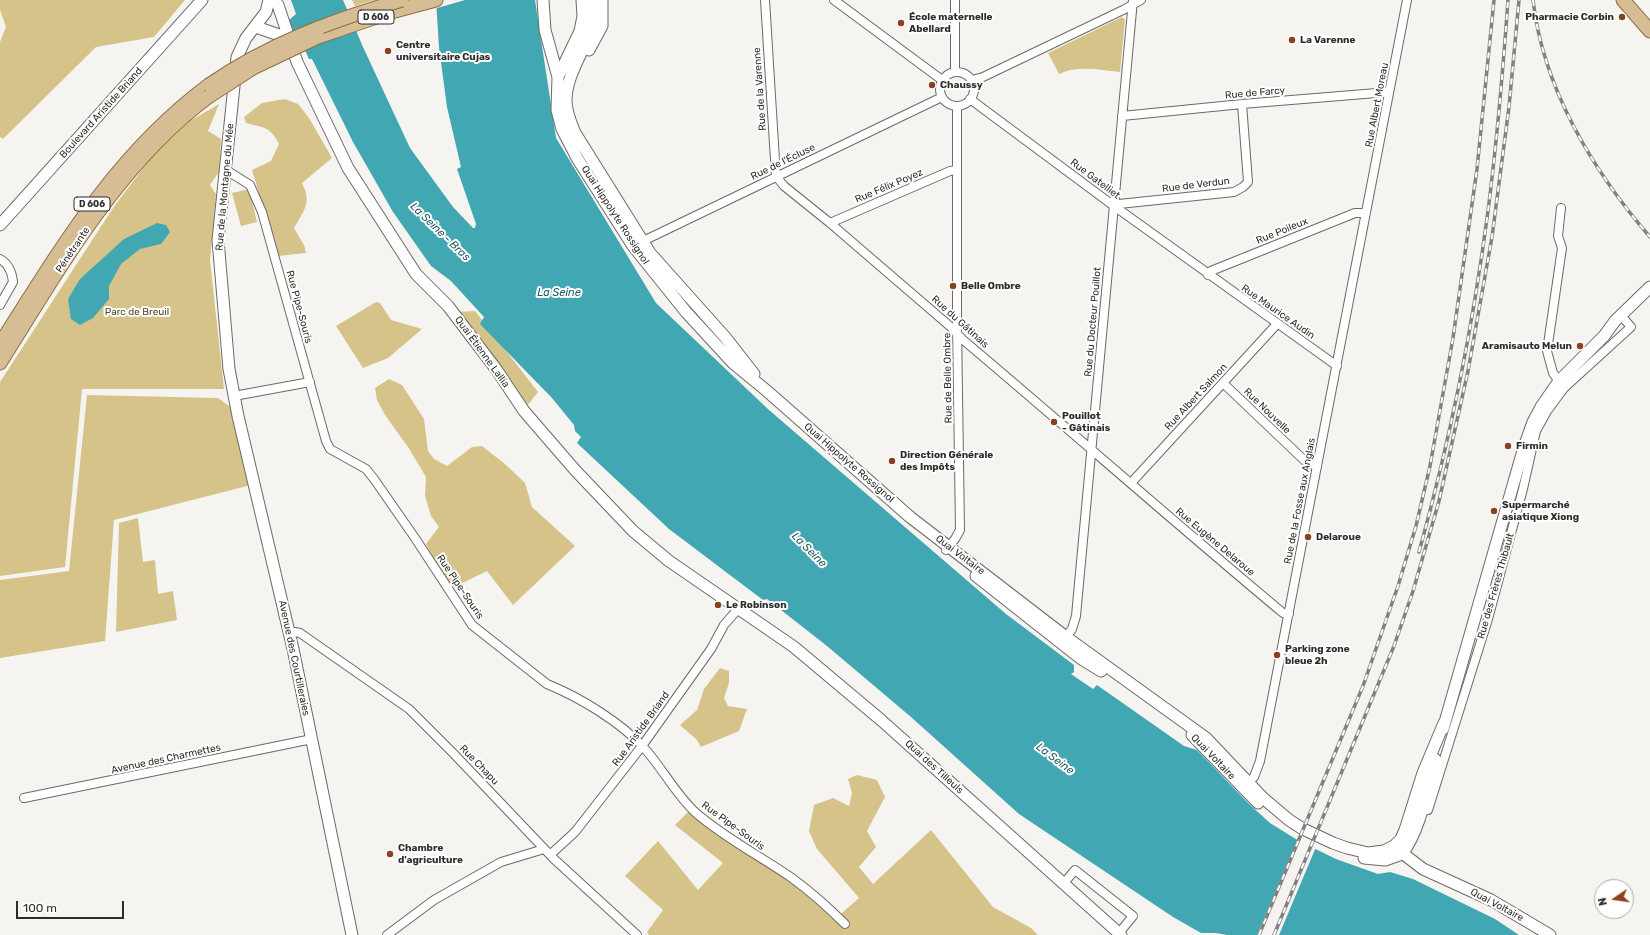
<!DOCTYPE html>
<html>
<head>
<meta charset="utf-8">
<style>
	body { margin:0 }
	#map { position:relative; width:1650px; height:935px; overflow:hidden; background:#f6f4f0; font-family:Rubik,sans-serif }
	canvas { display:block }
	.north { position:absolute; left:1594px; top:879px; width:40px; height:40px; box-sizing:border-box; background:#fff; border:1px solid #ababaa; border-radius:50%; rotate:257deg; font-size:11px; font-weight:700; line-height:16px; text-align:center; color:#2d2c2b }
	.north::after { content:''; display:block; margin:auto; width:14px; height:18px; background:#89421e; clip-path:polygon(50% 0,100% 100%,50% 72%,0 100%) }
	.scale { position:absolute; left:16px; top:901px; width:108px; height:18px; box-sizing:border-box; border:2px solid #2d2c2b; border-top:0; padding-left:5px; font-size:12px; line-height:14px; white-space:nowrap; color:#2d2c2b; -webkit-text-stroke:3px #fff; paint-order:stroke }
</style>
</head>
<body>
<div id="map">
<canvas width="1650" height="935"></canvas>
<div class="north">N</div>
<div class="scale">100 m</div>
</div>
<script>
const ctx = document.querySelector('canvas').getContext('2d');
ctx.lineJoin = 'round';
function fill(path, color) { ctx.fillStyle = color; ctx.fill(path, 'evenodd'); }
function strokePath(path, color, width, dash) { ctx.strokeStyle = color; ctx.lineWidth = width; ctx.lineCap = dash ? 'butt' : 'round'; ctx.setLineDash(dash || []); ctx.stroke(path); }
function write(font, color, halo, rows, align = 'center') {
  ctx.font = font + ' Rubik,sans-serif'; ctx.lineWidth = 4; ctx.setLineDash([]); ctx.textBaseline = 'middle'; ctx.strokeStyle = halo; ctx.fillStyle = color; for (const [text, x, y, turn = 0] of rows) {
    ctx.save(); ctx.translate(x, y); ctx.rotate((+turn || 0) * Math.PI / 180); ctx.textAlign = isNaN(turn) ? turn : align; if (halo) ctx.strokeText(text, 0, 0); ctx.fillText(text, 0, 0); ctx.restore();
  }
}
const green = new Path2D(`
	M0,0H185L154,37L96,47L3,139L0,137V42L6,27L0,10Z
	M352,0H374L355,6Z
	M1122,17L1125,20L1120,72C1100,70 1078,65 1059,74L1048,53Z
	M285,99L298,104L309,118L332,158L302,183C312,202 304,211 294,228L304,245L306,253L278,256L252,170L271,161L279,144C270,126 264,128 246,123L244,117L262,103Z
	M219,104L208,131L221,139L219,172L210,185L216,194L210,260L224,389H82L65,567L0,576V382L115,205L141,171L156,152L190,121Z
	M249,189L257,222L241,226L232,193Z
	M376,302L380,303L391,320L422,329L388,358L363,368L336,326Z
	M475,311L538,392L527,406L456,312Z
	M389,379L402,385L424,419L428,451L434,459L447,466L472,447L482,446L505,464L525,483L532,507L575,546L513,605L487,571L450,589L426,544L439,527L431,516L425,496L426,477L408,447L385,415L377,400L375,388Z
	M87,395L218,398L232,408L251,485L114,520L105,641L0,658V580L69,571Z
	M138,518L143,562L155,560L158,594L173,591L177,620L116,632L119,523Z
	M720,668L729,671V683L724,698L728,706L747,709L739,731L701,747L697,740L680,725L697,710L704,689Z
	M857,775L877,780L885,797L867,831L876,847L859,867L873,884L931,830L993,907L1031,928L1038,935H649L647,932L663,910L625,876L658,841L698,890L723,863L675,825L689,811L788,880L835,919L859,898L817,849L809,831L814,805L833,798L849,806L852,793L848,779Z`);
const water = new Path2D(`
	M291,0H343L363,47L410,148L453,207L473,228H475L476,224L457,169L461,167L447,107L439,47L436,0H535L556,138L656,303L769,410L1006,614L1074,665V672L1071,674L1093,689L1097,685L1184,746L1197,750L1249,804L1270,823L1299,841L1336,859L1378,874L1390,872L1413,879L1495,919L1519,935H1227L1216,933H1201L1173,917L1019,814L911,717L827,646L767,599L763,600L669,529L577,443L581,437L575,431L574,425L552,398L480,324L484,317L451,281L431,266L393,212L353,142L312,59H309L304,48L298,41L289,20L296,14Z
	M157,223L166,225L170,232L161,244L140,249L121,264L109,286V299L93,318L80,325L71,319L68,299L80,279L124,239Z`);
const pier = new Path2D(`
	M434,0H465L434,9Z
	M1298,838L1316,847L1279,935H1257Z`);
const minor = new Path2D(`
	M765,0L776,176
	M834,0L942,80
	M955,0V72
	M940 89a17 17 0 1 1 34 0a17 17 0 1 1-34 0Z
	M972,80L983,77L1123,10L1141,0
	M970,99L1114,206L1337,366
	M1122,116L1242,104L1389,92
	M226,170L250,185L262,212L326,441L330,449L366,469L374,479L415,538L472,625L547,684C579,697 621,722 645,749C663,769 676,795 696,813C725,838 760,856 792,878C811,892 828,907 845,924
	M776,176L784,186L830,223L952,328L962,339C1070,430 1175,523 1283,613L1289,614
	M1114,206L1119,204L1234,192L1243,187L1248,182L1242,104
	M830,223L950,171L956,170
	M639,243L942,97
	M0,259C9,264 12,272 13,282L0,305
	M1208,275L1211,271L1355,213H1365
	M1559,381L1553,373L1547,351L1562,248L1558,236L1561,208
	M1223,383L1305,461L1317,467
	M234,396L310,382
	M1131,483L1277,324
	M946,550L955,539L960,530L957,325V106
	M289,633L295,632L300,633L409,709L454,754L554,859L637,935
	M1063,641L1072,629L1076,616L1133,0
	M1245,786L1254,777L1260,761L1407,0
	M24,798L312,739
	M1419,808L1428,810L1488,619L1523,489L1536,431L1547,411L1564,388L1631,327L1625,320
	M551,854L575,832L642,746L711,649L724,625L738,609
	M1064,883L1075,870L1133,916L1119,933
	M387,935L434,900L501,862L544,849`);
const tertiary = new Path2D(`
	M269,0L266,12L246,38L237,57L218,240L229,369L238,416L293,649L352,935
	M274,0L278,5L297,62L348,168L416,274L448,306L496,369L524,411L575,470L633,531L669,561L794,647L881,720L1121,935
	M543,0L545,30L558,77L557,110L562,129L577,158L633,246L686,312L733,363L767,391L910,517L1066,637L1206,738L1263,798L1289,820L1303,829L1333,843L1347,848L1368,853L1384,851L1394,846L1401,839L1405,830L1423,773L1444,723
	M592,0C600,37 566,65 566,101C566,112 571,123 575,133L650,253L725,337L754,374
	M256,27L279,35L290,44
	M589,50L602,26V0
	M558,77L580,31L583,16L582,0
	M0,225L202,0
	M976,576L1080,658L1101,671
	M1443,729L1524,447L1533,422L1541,407L1559,381L1604,336L1615,321L1650,287
	M1192,735L1258,803
	M1397,849L1423,869L1491,900L1550,935
	M1402,854C1421,829 1427,789 1435,759
	M1364,858L1385,860L1402,854`);
const primary = new Path2D(`
	M1623,0L1650,31
	M318,37L391,12L436,0
	M0,344C61,248 116,154 209,85
	M0,363C60,268 117,165 208,97`);
const rail = new Path2D(`
	M1533,0C1543,88 1593,171 1650,237
	M1419,552C1450,440 1473,326 1488,211C1497,141 1503,70 1508,0
	M1259,935L1363,686L1398,586L1416,526L1430,466L1453,338L1477,169L1494,0
	M1274,935L1394,646L1413,591L1439,501L1468,371L1492,237L1509,107L1519,0`);
const primaryBridge = new Path2D(`
	M209,85C268,44 333,20 402,0
	M208,97L253,68L318,37`);
const markers = [
	[1622,17,4,"#89421e"],
	[901,23,4,"#89421e"],
	[1292,40,4,"#89421e"],
	[388,51,4,"#89421e"],
	[932,85,4,"#89421e"],
	[953,286,4,"#89421e"],
	[1580,346,4,"#89421e"],
	[1054,422,4,"#89421e"],
	[1508,446,4,"#89421e"],
	[892,461,4,"#89421e"],
	[1494,511,4,"#89421e"],
	[1308,537,4,"#89421e"],
	[718,605,4,"#89421e"],
	[1277,655,4,"#89421e"],
	[390,854,4,"#89421e"]
];
const shields = [
	[376,17,36],
	[92,204,36]
];
const shieldNames = [
	["D 606",376,17],
	["D 606",92,204]
];
const poiNames = [
	["École maternelle",909,17],
	["Abellard",909,29],
	["Pharmacie Corbin",1614,17,"right"],
	["La Varenne",1300,40],
	["Centre",396,45],
	["universitaire Cujas",396,57],
	["Chaussy",940,85],
	["Belle Ombre",961,286],
	["Aramisauto Melun",1572,346,"right"],
	["Pouillot",1062,416],
	["- Gâtinais",1062,428],
	["Firmin",1516,446],
	["Direction Générale",900,455],
	["des Impôts",900,467],
	["Supermarché",1502,505],
	["asiatique Xiong",1502,517],
	["Delaroue",1316,537],
	["Le Robinson",726,605],
	["Parking zone",1285,649],
	["bleue 2h",1285,661],
	["Chambre",398,848],
	["d'agriculture",398,860]
];
const streetNames = [
	["Rue de la Varenne",760,89,-94],
	["Rue de Farcy",1255,93,-5],
	["Rue Albert Moreau",1377,105,-79],
	["Boulevard Aristide Briand",101,113,-48],
	["Rue de l'Écluse",783,162,-26],
	["Rue Gatelliet",1095,179,37],
	["Rue de Verdun",1196,185,-7],
	["Rue Félix Poyez",889,186,-23],
	["Rue de la Montagne du Mée",225,187,-85],
	["Quai Hippolyte Rossignol",615,215,57],
	["Rue Poileux",1282,231,-22],
	["Pénétrante",73,250,-56],
	["Rue Pipe-Souris",299,307,75],
	["Rue Maurice Audin",1278,312,35],
	["Rue du Gâtinais",960,322,42],
	["Rue du Docteur Pouillot",1093,322,-85],
	["Quai Étienne Lallia",482,352,54],
	["Rue de Belle Ombre",948,378,-91],
	["Rue Albert Salmon",1196,397,-47],
	["Rue Nouvelle",1267,411,44],
	["Quai Hippolyte Rossignol",849,463,41],
	["Rue de la Fosse aux Anglais",1300,501,-79],
	["Rue Eugène Delaroue",1215,542,40],
	["Quai Voltaire",960,555,37],
	["Rue des Frères Thibault",1496,586,-74],
	["Rue Pipe-Souris",460,587,56],
	["Avenue des Courtilleraies",294,658,78],
	["Rue Aristide Briand",641,729,-54],
	["Quai Voltaire",1213,757,46],
	["Avenue des Charmettes",166,759,-12],
	["Rue Chapu",479,765,46],
	["Quai des Tilleuls",934,767,42],
	["Rue Pipe-Souris",733,826,36],
	["Quai Voltaire",1497,905,28]
];
const parkNames = [
	["Parc de Breuil",137,312]
];
const waterNames = [
	["La Seine - Bras",440,232,44],
	["La Seine",559,293],
	["La Seine",809,550,45],
	["La Seine",1055,759,37]
];
fill(green, '#d6c389');
fill(water, '#41a7b2');
fill(pier, '#f6f4f0');
strokePath(minor, '#6b6a66', 10);
strokePath(tertiary, '#6b6a66', 13);
strokePath(primary, '#8a6e40', 15);
strokePath(minor, '#fff', 8);
strokePath(tertiary, '#fff', 11);
strokePath(primary, '#d7bd94', 13);
strokePath(rail, '#83817f', 3.5);
strokePath(rail, '#fff', 2, [6]);
strokePath(primaryBridge, '#8a6e40', 15, []);
strokePath(primaryBridge, '#d7bd94', 13);
for (const [x, y, r, color] of markers) { const dot = new Path2D(); dot.arc(x, y, r, 0, 2 * Math.PI); ctx.fillStyle = color; ctx.fill(dot); strokePath(dot, '#fff', 1.5); }
for (const [x, y, w] of shields) { const box = new Path2D(); box.roundRect(x - w / 2, y - 7, w, 14, 3); ctx.fillStyle = '#fff'; ctx.fill(box); strokePath(box, '#2d2c2b', 1); }
write('bold 9px', '#2d2c2b', null, shieldNames);
write('bold 10px', '#2d2c2b', '#fff', poiNames, 'left');
write('10px', '#2d2c2b', '#fff', streetNames);
write('10px', '#554821', '#fff', parkNames);
write('italic 11px', '#215a60', '#fff', waterNames);
</script>
</body>
</html>
